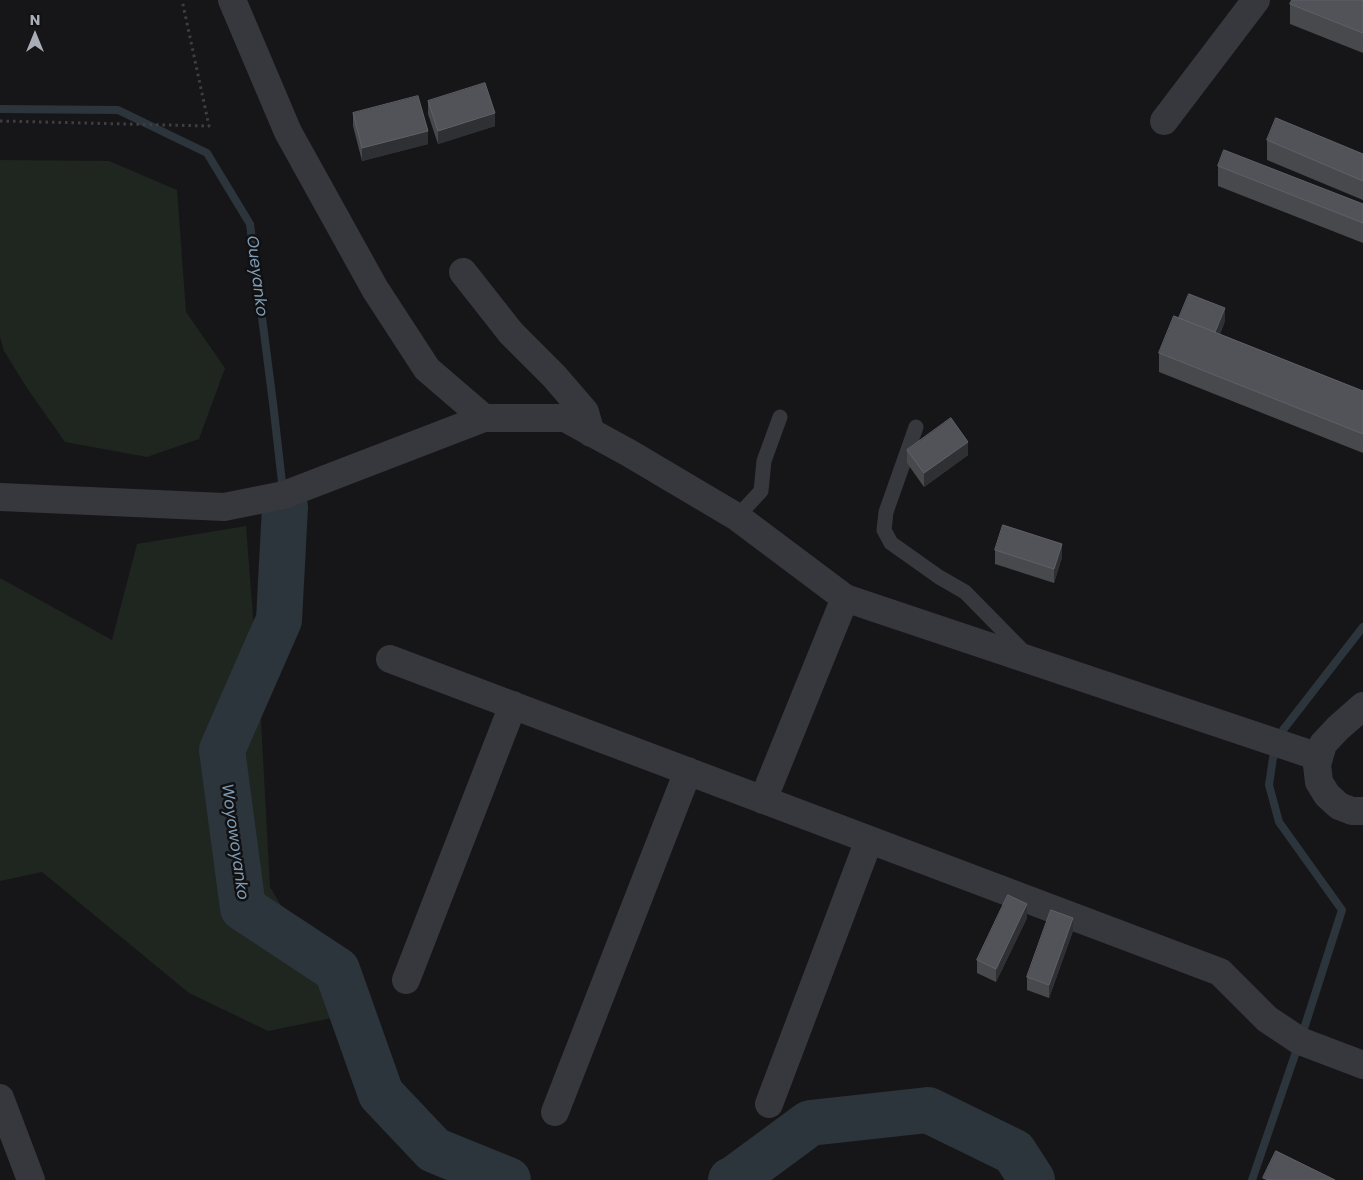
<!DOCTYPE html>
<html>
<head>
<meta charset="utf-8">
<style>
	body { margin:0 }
	#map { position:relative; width:1363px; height:1180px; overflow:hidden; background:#161618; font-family:Poppins,sans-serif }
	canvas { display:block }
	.north { position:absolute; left:10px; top:10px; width:50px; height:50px; -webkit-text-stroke:4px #111113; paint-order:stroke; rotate:0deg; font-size:14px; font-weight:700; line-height:20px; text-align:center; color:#a8adb8 }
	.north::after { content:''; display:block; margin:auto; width:18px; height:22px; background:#a8adb8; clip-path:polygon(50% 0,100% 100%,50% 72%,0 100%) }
</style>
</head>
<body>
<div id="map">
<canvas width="1363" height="1180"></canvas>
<div class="north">N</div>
</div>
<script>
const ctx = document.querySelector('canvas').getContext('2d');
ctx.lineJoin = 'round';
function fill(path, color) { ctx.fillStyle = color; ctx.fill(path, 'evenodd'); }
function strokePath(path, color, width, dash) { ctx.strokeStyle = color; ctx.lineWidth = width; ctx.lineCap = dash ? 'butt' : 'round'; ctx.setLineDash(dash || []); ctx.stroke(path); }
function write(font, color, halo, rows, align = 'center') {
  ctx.font = font + ' Poppins,sans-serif'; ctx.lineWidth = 5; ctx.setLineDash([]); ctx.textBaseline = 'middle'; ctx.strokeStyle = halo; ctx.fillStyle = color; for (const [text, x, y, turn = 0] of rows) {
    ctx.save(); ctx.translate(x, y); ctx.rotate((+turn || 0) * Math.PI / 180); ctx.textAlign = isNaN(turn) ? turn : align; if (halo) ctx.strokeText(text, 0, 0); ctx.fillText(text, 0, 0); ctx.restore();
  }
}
const green = new Path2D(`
	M0,160L109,161L177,190L186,312L225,368L199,439L147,457L65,442L29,391L4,351L0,337Z
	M246,526L261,721L270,887L347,1015L268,1031L189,993L42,872L0,881V578L112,640L137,544Z`);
const stream = new Path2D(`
	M0,109L118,110L207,153L250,224L273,403L283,491
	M1302,1035L1342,910L1279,822L1269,785L1273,758L1283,730L1363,627
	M1252,1180L1298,1046`);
const river = new Path2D(`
	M285,507L279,620L222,750L243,908L337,970L381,1094L434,1150L508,1180
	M731,1180L734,1179L810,1123L928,1110L1014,1152L1032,1180`);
const path = new Path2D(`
	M0,121L209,126L182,0`);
const service = new Path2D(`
	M916,427L886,512L884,530L891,543L939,577L965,592L1025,653
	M737,517L761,491L764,461L780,417`);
const minor = new Path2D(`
	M232,0L288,132L375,289L427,369L484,418
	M1164,121L1256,0
	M463,272L511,333L554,376L585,412L591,433
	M390,659L1220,972L1267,1019L1300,1041L1363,1065
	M763,800L845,598
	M406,980L513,705
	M0,1098L31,1180
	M769,1104L869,840
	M555,1112L688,771`);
const tertiary = new Path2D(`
	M0,497L224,507L284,495L484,418H565L629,453L737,517L845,598L1319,757
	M1363,706L1338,728L1323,744L1317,765L1319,782L1327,795L1339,806L1352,811H1363`);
const wall = new Path2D(`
	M1363,0V53L1290,24V4Z
	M428,101L495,126L438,144L428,114Z
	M353,113L428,144L362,161L353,126Z
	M1267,140L1363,154V200L1267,160Z
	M1218,166L1363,204V243L1218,186Z
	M1225,321L1220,334L1363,391V453L1159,372V353Z
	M907,450L968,455L924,487L907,463Z
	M995,550L1062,557L1054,583L995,564Z
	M1027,918L996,982L977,973V960Z
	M1073,931L1049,998L1027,990V977Z`);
const shadedWall = new Path2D(`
	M495,113V126L438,144V131Z
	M428,131V144L362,161V148Z
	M1225,308V321L1213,351V338Z
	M968,442V455L924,487V473Z
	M1062,544V557L1054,583V569Z
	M1027,904V918L996,982V969Z
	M1073,918V931L1049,998V985Z`);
const building = new Path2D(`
	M1292,0H1363V33L1290,4Z
	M485,83L495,113L438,131L428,101Z
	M418,96L428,131L362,148L353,113Z
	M1276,118L1363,154V181L1267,140Z
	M1224,150L1363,204V223L1218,166Z
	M1189,294L1225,308L1215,332L1179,318Z
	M1174,316L1363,391V434L1159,353Z
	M951,418L968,442L924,473L907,450Z
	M1003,525L1062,544L1054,569L995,550Z
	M1008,895L1027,904L996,969L977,960Z
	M1051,910L1073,918L1049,985L1027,977Z
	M1276,1151L1335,1180H1268L1263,1178Z`);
const waterNames = [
	["Oueyanko",256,276,83],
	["Woyowoyanko",234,842,82]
];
fill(green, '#1e261f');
strokePath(stream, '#2c353c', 8);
strokePath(river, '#2c353c', 46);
strokePath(path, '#3d3f44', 3, [2.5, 4]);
strokePath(service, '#37383d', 15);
strokePath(minor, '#37383d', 28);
strokePath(tertiary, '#37383d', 28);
fill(wall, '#47494d');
fill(shadedWall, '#2f3033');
fill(building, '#525359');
strokePath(building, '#5f6168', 1);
write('italic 16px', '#7f9bb3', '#111113', waterNames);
</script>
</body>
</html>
